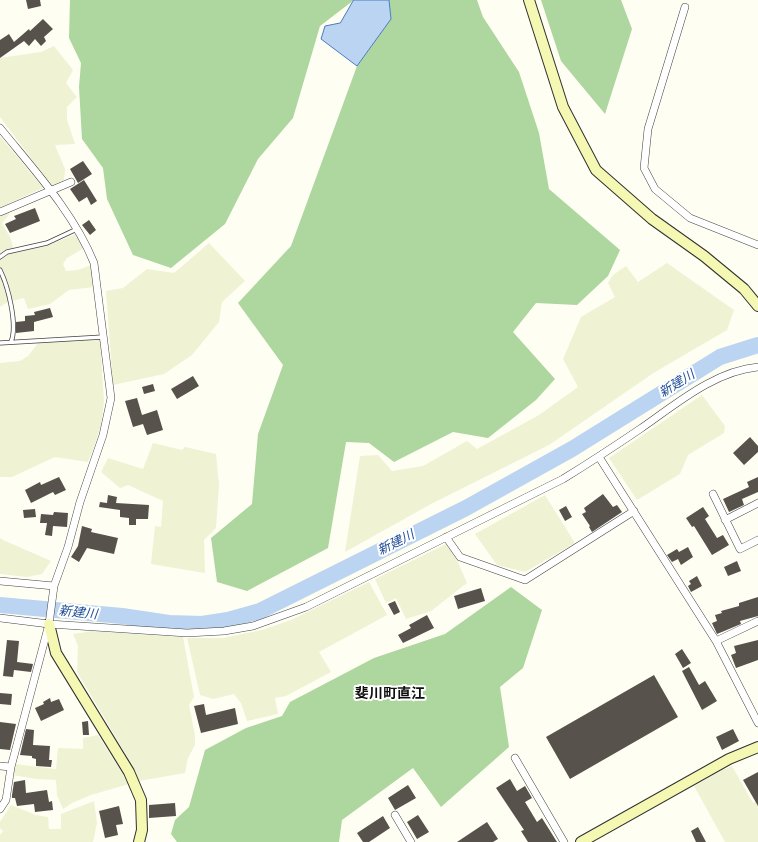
<!DOCTYPE html>
<html>
<head>
<meta charset="utf-8">
<style>
	body { margin:0 }
	canvas { display:block; background:#fefef3 }
</style>
</head>
<body>
<canvas width="758" height="842"></canvas>
<script>
const ctx = document.querySelector('canvas').getContext('2d');
ctx.lineJoin = 'round';
function fill(path, color) { ctx.fillStyle = color; ctx.fill(path, 'evenodd'); }
function strokePath(path, color, width, dash) { ctx.strokeStyle = color; ctx.lineWidth = width; ctx.lineCap = dash ? 'butt' : 'round'; ctx.setLineDash(dash || []); ctx.stroke(path); }
function write(font, color, halo, rows, align = 'center') {
  ctx.font = font + ' Merriweather,"Noto Sans JP",serif'; ctx.lineWidth = 4; ctx.setLineDash([]); ctx.textBaseline = 'middle'; ctx.strokeStyle = halo; ctx.fillStyle = color; for (const [text, x, y, turn = 0] of rows) {
    ctx.save(); ctx.translate(x, y); ctx.rotate((+turn || 0) * Math.PI / 180); ctx.textAlign = isNaN(turn) ? turn : align; if (halo) ctx.strokeText(text, 0, 0); ctx.fillText(text, 0, 0); ctx.restore();
  }
}
const farmland = new Path2D(`
	M54,46L73,70L66,83L77,97L67,107V120L75,144L55,145L65,169L64,180L52,186L0,117V58L41,52Z
	M0,136L43,188L8,204L9,215L2,223L11,239L14,253L51,244L76,234L84,248L67,258L63,264L66,271L78,270L91,265L94,287L69,290L50,304L28,309L24,298L8,302L0,307Z
	M209,243L245,281L222,302L219,322L192,355L164,374L113,385L106,291L123,288L147,269L174,273Z
	M667,263L734,310L727,330L655,372L549,445L431,504L345,552L360,456L378,455L392,471L423,466L467,441L477,449L539,415L578,387L563,359L581,317L615,297L608,283L613,275L626,266L638,282Z
	M100,339L104,402L101,425L94,447L88,462L55,457L12,477H0V363L20,361L28,356L39,342Z
	M702,395L725,426L724,433L688,455L680,474L637,500L609,458Z
	M153,443L182,450L185,447L216,454L219,485L216,528L204,540L205,573L151,564L155,526L161,527L163,501L128,485L120,488L101,472L108,458L143,469Z
	M545,495L575,543L525,572L497,565L475,534Z
	M0,538L3,540L51,561L42,574L27,577L0,574Z
	M446,544L456,558L467,583L431,611L406,619L396,598L386,603L375,579Z
	M369,582L387,615L319,652L331,672L286,696L275,698L278,714L247,721L241,703L234,694L213,699L200,695L187,638H223L262,630L291,620Z
	M93,631L183,637L194,697L189,705L195,735V745L188,758L185,773L139,781L125,753L77,672L78,646L73,634Z
	M98,735L129,784L91,795L72,803L63,809L57,795L56,780L36,779L13,775L14,764L56,769L58,748L83,749V738Z
	M732,766L753,803L758,800V842H725L694,786L722,770Z
	M94,801L97,823L93,842H0V835L3,831L0,828V822L11,805L36,815L48,817L49,829H61V814Z`);
const forest = new Path2D(`
	M70,0H354L320,26L293,118L258,159L225,224L171,268L133,255L107,199L103,168L82,139L79,87L81,63L69,38Z
	M389,0H477L483,17L519,72L539,133L549,189L620,250L608,276L577,305L536,303L513,332L555,379L536,400L488,438L453,432L394,462L369,443L346,442L328,548L247,591L217,582L211,538L252,504L258,434L283,365L238,303L291,246L357,66L391,19Z
	M541,0H621L632,29L605,114L561,61Z
	M511,587L542,610L523,668L500,687L509,747L441,807L413,768L342,820L339,842H177L171,834L175,820L189,807L205,750L246,728L282,716L290,702L374,658L445,634Z`);
const water = new Path2D(`
	M354,0H389L391,19L357,66L321,39L325,26L340,23Z`);
const river = new Path2D(`
	M0,605L122,616L169,623L202,624L228,620L260,611L466,508L572,449L720,357L758,345`);
const building = new Path2D(`
	M26,0H40L41,6L28,9Z
	M43,19L53,29L44,37L46,41L41,46L35,39L29,46L24,41L0,58V40L9,34L14,42L29,29L30,31Z
	M83,161L92,174L78,183L70,169Z
	M84,180L97,201L91,205L87,197L79,202L70,189Z
	M35,208L40,221L10,233L5,224L16,219L14,216Z
	M89,220L96,230L90,235L82,225Z
	M50,308L53,317L34,322V331L16,333V322L25,321V316L35,315L34,312Z
	M193,376L199,386L177,399L171,389Z
	M153,384L155,391L144,394L142,387Z
	M137,398L142,415L157,410L163,430L147,435L143,424L133,427L125,401Z
	M750,437L758,446V452L744,465L733,453Z
	M59,477L66,490L55,495L53,492L31,503L25,490L40,482L41,485Z
	M758,477V492L742,499L744,505L729,512L723,499L749,487L747,482Z
	M603,494L613,507L617,505L622,512L592,532L589,527L590,526L582,514L586,512L584,508Z
	M108,495L117,497L116,503L149,505L148,519H136V525H129V518L120,517V510L99,507L100,502L107,503Z
	M566,506L572,517L565,521L559,510Z
	M703,507L709,516L705,519L717,538L723,535L729,545L712,555L694,526L692,527L686,518Z
	M35,509L36,517L24,518L23,510Z
	M54,512L68,513L67,527L53,526L52,536L45,535L47,523H40L41,514L53,515Z
	M82,526L92,529L91,532L118,538L114,554L87,548L79,562L71,557L78,546Z
	M688,547L693,557L681,565L678,559L672,562L667,555L677,549L679,552Z
	M737,561L741,571L728,576L724,567Z
	M697,576L702,586L691,592L688,586L691,584L689,581Z
	M481,588L485,601L458,609L454,596Z
	M758,597V616L740,621L741,624L717,634L712,623L717,621L715,615L722,613L721,611L739,606V603Z
	M395,601L400,612L394,615L388,604Z
	M427,615L434,628L403,643L398,635L411,628L409,625Z
	M7,640L19,641L17,662L33,664L31,672L14,670L13,677L3,676Z
	M758,640V660L736,668L731,655L736,653L734,646Z
	M682,649L691,663L683,668L675,654Z
	M689,667L699,685L705,681L717,701L702,710L682,671Z
	M654,675L678,717L570,779L546,737Z
	M0,693L12,694L11,705L0,704Z
	M50,698L51,702L59,699L64,710L41,721L35,708L44,704L43,702Z
	M204,704L206,715L235,708L238,724L201,733L194,706Z
	M88,721L89,735H83L82,722Z
	M0,722L16,724L10,750L0,749Z
	M26,729L34,730L33,745L50,746L49,760H52L51,767L36,766V759L32,758V756L20,755Z
	M733,729L739,741L722,750L716,737Z
	M758,772V806L743,780Z
	M510,779L517,791L525,786L532,798L525,802L537,822L542,818L557,842H528L521,831L524,830L496,788Z
	M25,780L26,793L47,790L49,802L52,801L53,810L35,812L34,804L17,806L15,798H12V795L14,782Z
	M408,785L416,798L395,810L388,798Z
	M175,803L176,816L149,818V805Z
	M119,806L123,824L116,825L118,835L105,838L99,811Z
	M418,815L429,832L417,839L407,822Z
	M383,816L390,828L369,842H363L357,833Z
	M487,822L498,839L493,842H457Z
	M698,827L706,842H696L691,831Z`);
const lane = new Path2D(`
	M0,257L7,252L47,243L77,229
	M0,270C8,286 18,325 11,342
	M0,343L103,337`);
const street = new Path2D(`
	M685,7L648,129L644,168L655,189L690,218L758,245
	M0,128C34,170 74,213 94,263L111,398L103,435L80,502L68,547L54,586L49,624L11,767L6,800L0,809
	M0,212L71,182
	M599,457L716,641L758,723
	M713,494L740,549L758,540
	M725,520L758,503
	M446,537L460,557L525,580L634,511
	M0,581L54,586
	M0,618L49,624L187,633L224,631L253,626L306,607L563,479C589,463 615,446 640,429C675,405 714,371 758,367
	M716,641L758,621
	M515,758L564,842
	M0,766L11,767
	M395,815L411,842`);
const secondary = new Path2D(`
	M529,0L563,107L596,170L652,219L704,256L744,289L758,306
	M49,624L56,653L129,772L141,800L142,830L139,842
	M581,842L729,759L758,747`);
const waterNames = [
	["新建川",677,384,-32],
	["新建川",396,543,-27],
	["新建川",78,613,6]
];
const quarterNames = [
	["斐川町直江",390,694]
];
fill(farmland, '#f0f2d4');
fill(forest, '#aed69f');
fill(water, '#bbd4f1');
strokePath(water, '#487cc2', 1);
strokePath(river, '#bbd4f1', 16);
fill(building, '#57524c');
strokePath(lane, '#424242', 5);
strokePath(street, '#424242', 8);
strokePath(secondary, '#313131', 12);
strokePath(lane, '#fff', 3.5);
strokePath(street, '#fff', 7);
strokePath(secondary, '#f4f8b3', 10);
write('italic 13px', '#225098', '#fff', waterNames);
write('bold 14px', '#0f0f0f', '#fff', quarterNames);
</script>
</body>
</html>
